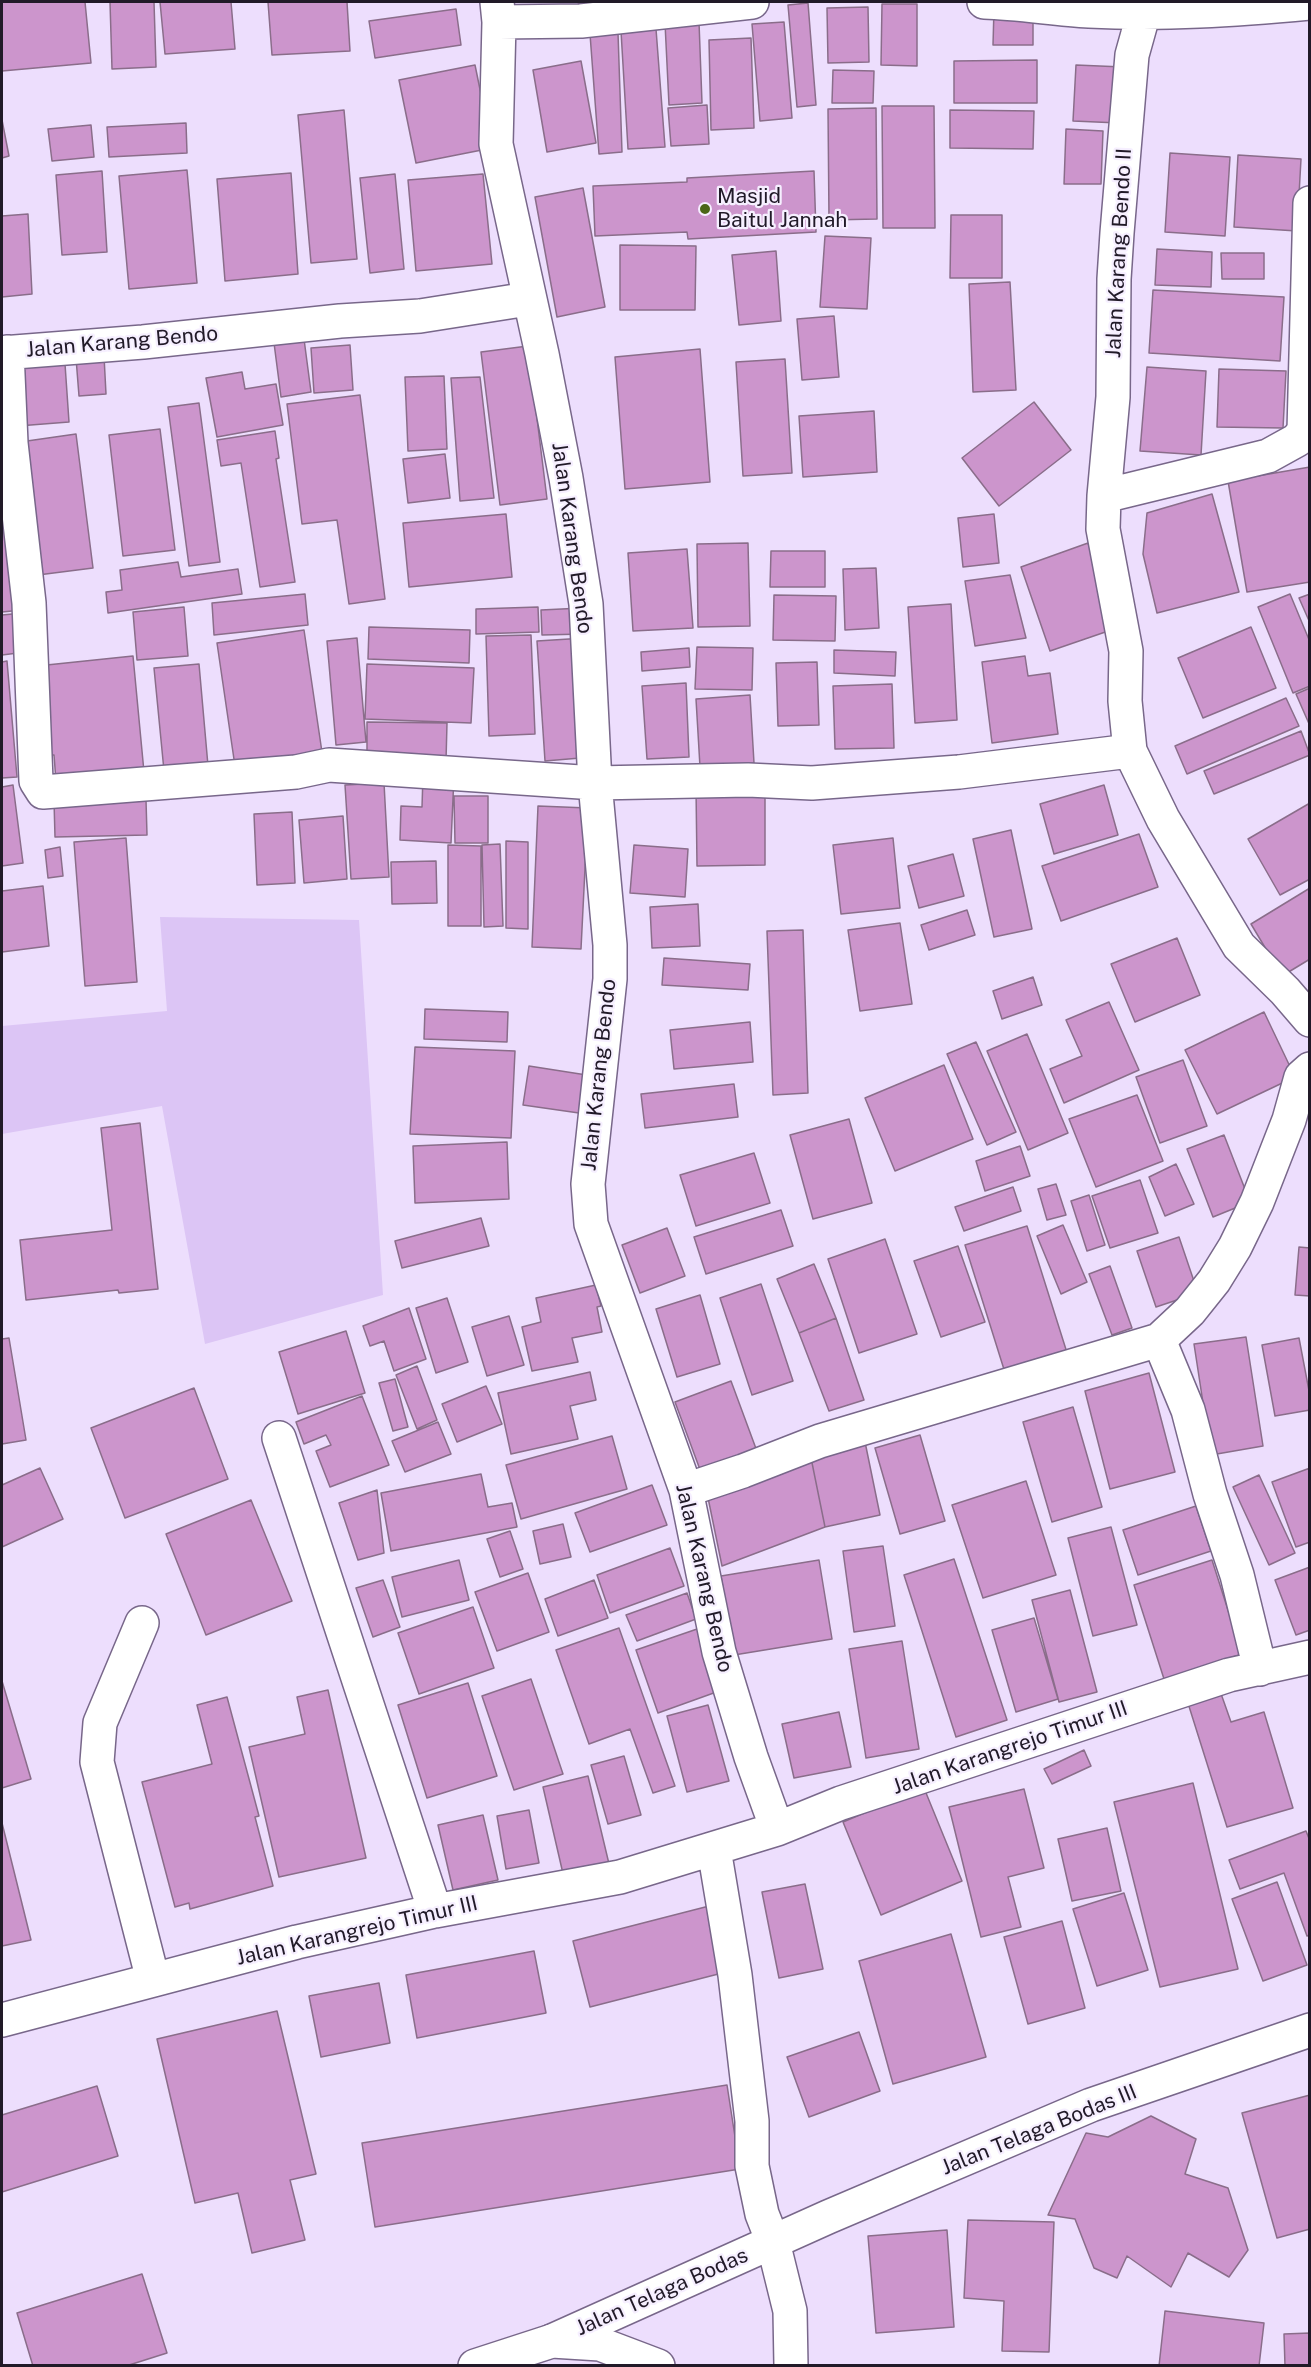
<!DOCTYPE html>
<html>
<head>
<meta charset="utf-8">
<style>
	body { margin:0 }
	#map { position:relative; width:1311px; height:2367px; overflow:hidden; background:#eddefd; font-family:"Public Sans",sans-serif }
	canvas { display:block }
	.frame { position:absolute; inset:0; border:3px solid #211a28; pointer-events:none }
</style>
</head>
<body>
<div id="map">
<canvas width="1311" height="2367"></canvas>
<div class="frame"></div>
</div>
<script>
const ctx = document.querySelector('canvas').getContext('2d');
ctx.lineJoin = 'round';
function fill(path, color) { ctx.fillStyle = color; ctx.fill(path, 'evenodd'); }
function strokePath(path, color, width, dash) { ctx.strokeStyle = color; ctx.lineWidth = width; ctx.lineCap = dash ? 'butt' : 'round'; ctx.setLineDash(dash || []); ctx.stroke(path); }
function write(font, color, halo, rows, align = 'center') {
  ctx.font = font + ' "Public Sans",sans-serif'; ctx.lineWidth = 4.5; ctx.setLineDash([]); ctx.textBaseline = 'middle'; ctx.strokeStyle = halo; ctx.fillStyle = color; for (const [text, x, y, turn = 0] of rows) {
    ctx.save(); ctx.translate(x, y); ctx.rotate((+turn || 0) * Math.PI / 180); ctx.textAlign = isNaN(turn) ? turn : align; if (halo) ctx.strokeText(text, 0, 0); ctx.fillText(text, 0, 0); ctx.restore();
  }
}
const green = new Path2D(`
	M160,917L359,920L383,1295L205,1344L162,1106L2,1134V1026L167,1011Z`);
const building = new Path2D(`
	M2,2H85L91,63L2,71Z
	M110,2H154L156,67L112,69Z
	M160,2H231L235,49L165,54Z
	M268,2H347L350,51L272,55Z
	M578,2H619L581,12Z
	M808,3L816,105L797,107L788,5Z
	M882,4H917V66L881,65Z
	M868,7L869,62L828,63L827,8Z
	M456,9L461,45L375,58L369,21Z
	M994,9H1033V45H993Z
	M699,22L702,103L669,105L665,23Z
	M784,22L792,118L760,121L752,24Z
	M656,29L665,147L628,149L621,31Z
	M618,33L622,152L599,154L590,34Z
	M751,38L754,128L711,130L709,40Z
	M1037,60V103H954V61Z
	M581,61L596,143L547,152L533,70Z
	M475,65L492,148L416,163L399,80Z
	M1076,65L1123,67L1119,123L1073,121Z
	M833,70L874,71L873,103H832Z
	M707,105L709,144L671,146L668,108Z
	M882,106H934L935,228H883Z
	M876,108L877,219L829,220L828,109Z
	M344,110L357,259L311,263L298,115Z
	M950,110L1034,111L1033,149L950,148Z
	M2,120L9,156L2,158Z
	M186,123L187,153L109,157L107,127Z
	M91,125L94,157L52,161L48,129Z
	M1066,129L1103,131L1101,184H1064Z
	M1170,153L1230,157L1225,236L1165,232Z
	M1238,155L1301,159L1297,231L1234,227Z
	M187,170L197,283L129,289L119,176Z
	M102,171L107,252L62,255L56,175Z
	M814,171L816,232L688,239L687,232L595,236L593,186L687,182V178Z
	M291,173L298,274L225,281L217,179Z
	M395,174L404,269L370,273L360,178Z
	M483,174L492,264L416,271L408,180Z
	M583,188L605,307L557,317L535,197Z
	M28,214L32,294L2,297V216Z
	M951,215H1002V278H950Z
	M825,236L871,238L867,309L820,307Z
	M620,245L696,246L695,310H620Z
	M1157,249L1212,252L1211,287L1155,285Z
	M776,251L781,321L739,325L732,255Z
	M1221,253H1264V279H1222Z
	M1010,282L1016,390L973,392L969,284Z
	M1153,290L1284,297L1280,361L1149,353Z
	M834,316L839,377L802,380L797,319Z
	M304,339L311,392L281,397L274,343Z
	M350,345L353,390L314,393L311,348Z
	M528,346L547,499L500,505L481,352Z
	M700,349L710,482L625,489L615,357Z
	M104,356L106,394L79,396L76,358Z
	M785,359L792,473L743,476L736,362Z
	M65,364L69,422L18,426L14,367Z
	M1147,367L1206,371L1201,455L1140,451Z
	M1219,369L1286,371L1283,428L1217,427Z
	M242,372L245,389L276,384L283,425L217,437L206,378Z
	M444,376L447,449L408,451L405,377Z
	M480,377L494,498L460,501L451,378Z
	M360,395L385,599L349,604L337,520L302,524L287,404Z
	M1034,402L1071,450L999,506L962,458Z
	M199,403L220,562L189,566L168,407Z
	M874,411L877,472L803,477L799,416Z
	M2,421L22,610L2,612Z
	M160,429L175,550L123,556L109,435Z
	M275,431L279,458L276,459L295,582L260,587L241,463L221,466L217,440Z
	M76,434L93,568L30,576L13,443Z
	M445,454L450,498L408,503L403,459Z
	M1310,467V582L1247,592L1228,481Z
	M1212,494L1239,592L1157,613L1143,554L1147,513Z
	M506,514L512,577L409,587L403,523Z
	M994,514L999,563L963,567L958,518Z
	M748,543L750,626L698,627L697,544Z
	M1088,543L1117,628L1050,651L1021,567Z
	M687,549L693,628L633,631L628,553Z
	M771,551H825V587H770Z
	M178,562L181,577L238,569L242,594L108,613L106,592L122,590L120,570Z
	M876,568L879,628L845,630L843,569Z
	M1010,575L1026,638L975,646L965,581Z
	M305,594L308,625L214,635L212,603Z
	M1290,594L1310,642V686L1293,693L1258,607Z
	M1310,594V623L1299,598Z
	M774,595L836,596L835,641L773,640Z
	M951,604L957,720L915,723L908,607Z
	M184,607L188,656L137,660L133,612Z
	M538,607L539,632L476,634V609Z
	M582,608L583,634L542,635L541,610Z
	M23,613L26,652L2,655V615Z
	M369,627L470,630L469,663L368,659Z
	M1251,627L1276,688L1203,718L1178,658Z
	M304,630L323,759L236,773L217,643Z
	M531,635L535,734L489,736L486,636Z
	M357,638L366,742L336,745L327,641Z
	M585,638L592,757L545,761L537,641Z
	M697,647L753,648L752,690L695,689Z
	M689,648L690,667L642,671L641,652Z
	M834,650L896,652L895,676L834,673Z
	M133,656L144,772L56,781L54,755H48L37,666Z
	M1025,656L1028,676L1050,673L1058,734L992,743L982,662Z
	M7,661L17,777L2,778V662Z
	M817,662L819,725L778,726L776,663Z
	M199,664L209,777L165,781L154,668Z
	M367,664L474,668L471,723L365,719Z
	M686,683L689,757L647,759L642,686Z
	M892,684L894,748L835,749L833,686Z
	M1310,688V726L1296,694Z
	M750,695L754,763L700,767L696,699Z
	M1286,698L1299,726L1187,774L1175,746Z
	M367,722L447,723L446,761L367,760Z
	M1301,731L1310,755L1214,794L1204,771Z
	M423,775L454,776L451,843L400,840L401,806L422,807Z
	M384,783L389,877L351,879L345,785Z
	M13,785L23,863L2,866V787Z
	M1104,785L1118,835L1054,854L1040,804Z
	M765,787V865L697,866L696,788Z
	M454,796H488V843H455Z
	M146,800L147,835L55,837L54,801Z
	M1310,803V879L1280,895L1248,839Z
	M538,806L588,808L581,949L532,947Z
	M292,812L295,883L257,885L254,814Z
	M343,816L347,879L304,883L299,820Z
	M1011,830L1032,929L994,937L973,839Z
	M1139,834L1158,887L1061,921L1042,866Z
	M126,838L137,982L85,986L74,842Z
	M893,838L900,908L841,914L833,845Z
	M506,841L528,842V929L506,928Z
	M500,844L503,926L484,927L482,845Z
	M448,845L481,846V926H448Z
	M634,845L688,849L685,897L630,893Z
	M60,847L63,876L48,878L45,850Z
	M953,854L964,896L919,908L908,866Z
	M436,861L437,903L392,904L391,862Z
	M43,886L49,946L2,952V891Z
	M1310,888V959L1282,976L1251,924Z
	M698,904L700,946L652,948L650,907Z
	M967,910L975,935L929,950L921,925Z
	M900,923L912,1004L860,1011L848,930Z
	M803,930L808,1093L773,1095L767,931Z
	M1177,938L1200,995L1135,1022L1111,964Z
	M664,958L750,964L748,990L662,985Z
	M1033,977L1042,1005L1002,1019L993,991Z
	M1109,1002L1139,1070L1064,1103L1050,1069L1082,1056L1066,1020Z
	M425,1009L508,1012L507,1042L424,1039Z
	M1264,1012L1295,1077L1217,1114L1185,1050Z
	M750,1022L753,1062L674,1069L670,1030Z
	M1027,1034L1068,1133L1028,1150L987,1051Z
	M976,1042L1016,1132L987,1145L947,1054Z
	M415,1047L515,1051L511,1138L410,1134Z
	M1183,1060L1207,1126L1160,1143L1136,1077Z
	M944,1065L973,1139L895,1171L865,1098Z
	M529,1066L593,1076L586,1114L523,1105Z
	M734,1084L738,1117L645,1128L641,1094Z
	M1137,1095L1163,1161L1096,1187L1069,1119Z
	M849,1119L872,1203L813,1219L790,1135Z
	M140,1123L158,1289L119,1293L118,1290L26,1300L20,1240L112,1230L101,1128Z
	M1224,1135L1250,1202L1213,1217L1187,1149Z
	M507,1142L509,1199L415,1203L413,1146Z
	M1020,1146L1030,1176L985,1191L976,1161Z
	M754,1153L770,1203L696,1226L680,1175Z
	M1176,1164L1194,1204L1165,1216L1149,1177Z
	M1140,1180L1158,1233L1110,1248L1092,1196Z
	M1056,1184L1066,1215L1047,1220L1038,1189Z
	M1013,1187L1021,1211L964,1231L955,1207Z
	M1089,1195L1105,1245L1087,1251L1071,1201Z
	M781,1210L793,1246L706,1274L694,1237Z
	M481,1218L489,1246L402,1268L395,1241Z
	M1063,1225L1087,1282L1061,1294L1037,1236Z
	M1027,1226L1069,1359L1007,1379L965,1245Z
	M667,1228L685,1276L640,1293L622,1245Z
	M1179,1237L1198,1293L1156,1307L1137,1251Z
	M885,1239L917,1334L859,1353L828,1259Z
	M958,1246L985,1322L941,1337L914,1261Z
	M1299,1247L1310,1248V1296L1295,1295Z
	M814,1264L836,1318L799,1333L777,1279Z
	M1110,1266L1132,1328L1112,1335L1089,1274Z
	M761,1284L793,1381L752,1395L720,1298Z
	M596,1285L601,1306L597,1307L602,1332L572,1338L578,1362L532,1371L522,1327L541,1322L536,1298Z
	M700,1295L720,1364L677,1377L656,1309Z
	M447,1298L468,1362L436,1373L416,1308Z
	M409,1308L426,1359L394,1371L384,1341L370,1346L363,1326Z
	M509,1316L524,1365L487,1376L472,1327Z
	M836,1318L864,1400L829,1411L799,1333Z
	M346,1331L365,1393L298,1414L279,1352Z
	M1246,1337L1263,1446L1211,1455L1194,1344Z
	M9,1338L26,1440L2,1444V1339Z
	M1299,1338L1310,1396V1410L1275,1416L1262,1345Z
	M417,1366L437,1420L417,1429L396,1375Z
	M590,1372L596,1400L570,1406L578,1439L511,1454L498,1393Z
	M1149,1373L1175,1472L1110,1489L1085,1391Z
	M395,1379L408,1427L393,1431L379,1383Z
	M731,1381L758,1454L702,1475L675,1402Z
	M486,1386L502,1424L457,1442L442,1404Z
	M194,1388L228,1479L125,1518L91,1428Z
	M362,1396L389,1465L330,1487L316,1451L331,1445L326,1435L304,1444L296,1422Z
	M1073,1407L1102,1507L1052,1522L1023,1422Z
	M438,1422L451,1454L405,1472L392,1441Z
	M920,1435L945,1521L900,1534L875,1448Z
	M612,1436L627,1489L521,1519L506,1465Z
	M864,1437L880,1515L825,1527L809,1448Z
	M809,1448L825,1527L722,1566L706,1488Z
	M40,1468L63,1519L2,1547V1485Z
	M1310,1468V1542L1296,1547L1272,1482Z
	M481,1474L488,1507L512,1503L517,1527L391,1551L381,1493Z
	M1259,1475L1295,1553L1269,1565L1233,1487Z
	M1026,1481L1056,1575L983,1598L952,1505Z
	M652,1485L667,1525L590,1552L575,1513Z
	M377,1490L384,1553L358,1560L339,1503Z
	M251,1500L292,1601L206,1635L166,1534Z
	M1196,1506L1211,1551L1138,1575L1123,1530Z
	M563,1524L571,1557L540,1564L533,1531Z
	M1111,1527L1137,1625L1093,1636L1068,1538Z
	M510,1531L523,1569L500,1577L487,1539Z
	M883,1546L895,1626L854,1632L843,1551Z
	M670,1548L684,1586L610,1613L597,1575Z
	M954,1559L1007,1720L956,1737L904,1575Z
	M459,1560L469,1600L402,1617L392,1577Z
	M819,1560L832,1639L734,1655L721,1576Z
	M1212,1560L1242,1654L1164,1679L1134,1585Z
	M1310,1567V1630L1296,1635L1275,1580Z
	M528,1573L549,1632L497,1651L475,1592Z
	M383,1580L400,1627L373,1637L356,1588Z
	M594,1580L608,1618L558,1636L545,1599Z
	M1070,1590L1097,1692L1059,1702L1032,1600Z
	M687,1593L696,1619L637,1641L626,1615Z
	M473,1607L494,1668L419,1694L398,1633Z
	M1034,1618L1058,1699L1016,1712L992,1630Z
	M619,1628L675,1786L653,1793L630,1729L589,1744L556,1650Z
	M700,1628L722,1690L658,1713L636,1650Z
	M902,1641L919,1749L866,1758L849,1649Z
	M531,1679L563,1774L514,1790L482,1696Z
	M2,1681L31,1779L2,1788Z
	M468,1683L497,1776L427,1798L398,1705Z
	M1219,1688L1231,1722L1264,1712L1293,1808L1227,1827L1187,1700Z
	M328,1690L366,1858L279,1877L249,1747L305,1734L297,1697Z
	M227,1697L259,1816L255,1817L273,1886L190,1909L189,1903L175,1907L142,1782L212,1764L197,1705Z
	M708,1705L729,1781L687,1792L667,1716Z
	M839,1712L851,1767L794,1778L782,1724Z
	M1084,1750L1091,1766L1052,1784L1044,1769Z
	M624,1756L641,1815L608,1824L591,1765Z
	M588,1776L610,1868L564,1878L543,1787Z
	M1193,1783L1238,1969L1160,1987L1114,1802Z
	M924,1788L962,1881L881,1915L843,1822Z
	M1024,1789L1044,1868L1008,1877L1021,1927L981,1937L949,1807Z
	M529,1810L539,1863L506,1869L497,1816Z
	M483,1815L498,1880L453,1890L438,1825Z
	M2,1823L31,1940L2,1946Z
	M1107,1828L1121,1891L1072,1901L1058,1839Z
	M1306,1831L1310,1841V1935L1307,1936L1284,1873L1240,1889L1229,1860Z
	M1277,1882L1307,1965L1263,1981L1232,1899Z
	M805,1884L823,1969L779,1978L762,1892Z
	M1124,1893L1148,1970L1097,1986L1073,1909Z
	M713,1905L730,1971L590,2007L573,1941Z
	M1062,1921L1085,2008L1028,2024L1004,1937Z
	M951,1934L986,2057L893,2084L859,1961Z
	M534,1951L546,2013L417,2038L406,1975Z
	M379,1983L390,2043L321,2057L309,1996Z
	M277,2011L316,2174L290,2180L305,2240L252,2253L238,2193L195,2203L157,2039Z
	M859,2032L880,2091L809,2117L787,2057Z
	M727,2085L740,2169L375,2227L362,2143Z
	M97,2086L118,2156L2,2192V2115Z
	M1310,2095V2229L1277,2238L1242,2113Z
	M1151,2116L1196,2139L1185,2174L1228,2188L1248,2250L1229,2277L1188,2253L1171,2287L1127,2256L1117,2278L1094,2268L1075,2219L1048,2215L1086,2133L1108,2137Z
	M968,2220L1054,2222L1049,2352L1002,2351L1004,2301L964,2298Z
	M947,2230L954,2327L876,2333L868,2236Z
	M142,2274L167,2353L126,2366H33L17,2313Z
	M1165,2311L1264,2323L1259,2366H1159Z
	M1310,2333V2366H1285L1284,2334Z`);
const street = new Path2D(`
	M497,2L499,22L496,144L542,354L566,478L586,604L595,783L610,945V979L588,1184L591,1224L686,1490L719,1652L751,1757L777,1829
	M984,2C1019,3 1054,9 1089,11C1162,15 1236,10 1310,3
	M499,22L581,21L752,2
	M1310,203L1304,431L1297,440L1268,456L1104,496L1103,529L1126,651L1125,701L1130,751L1163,819L1239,946L1285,991L1310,1020
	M7,352L11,443L29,603L36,781L43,792L296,772L329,765L595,783L748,780L812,783L959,772L1130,751
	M2,353L143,342L340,321L420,316L528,299
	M1104,496L1113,397L1114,279L1117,233L1132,55L1144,12
	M279,1438L435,1911
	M686,1490L743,1471L820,1441L1159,1340
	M142,1623L100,1723L97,1762L153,1980
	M1260,1669L1237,1575L1210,1494L1188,1410L1159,1340L1190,1311L1214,1281L1235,1247L1257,1202L1289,1120L1301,1077L1310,1069
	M714,1849L735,1975L752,2121V2166L762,2214L773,2242L790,2311L791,2366
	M2,2020L297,1942L435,1911L620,1877L777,1829L841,1803L1229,1675L1310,1657
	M552,2341L828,2217L1091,2105L1310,2030`);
const secondary = new Path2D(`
	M475,2366L552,2341L600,2344L658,2366`);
const markers = [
	[705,209,6,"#4b6617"]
];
const poiNames = [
	["Masjid",717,197],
	["Baitul Jannah",717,221]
];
const streetNames = [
	["Jalan Karang Bendo II",1119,253,-87],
	["Jalan Karang Bendo",122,342,-5],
	["Jalan Karang Bendo",572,538,82],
	["Jalan Karang Bendo",599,1075,-84],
	["Jalan Karang Bendo",704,1578,77],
	["Jalan Karangrejo Timur III",1010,1748,-19],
	["Jalan Karangrejo Timur III",357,1931,-13],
	["Jalan Telaga Bodas III",1039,2130,-22],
	["Jalan Telaga Bodas",662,2292,-24]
];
fill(green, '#dcc5f5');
fill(building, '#cc95cc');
strokePath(building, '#8a6d8a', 1.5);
strokePath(street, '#78678a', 36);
strokePath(secondary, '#78678a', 36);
strokePath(street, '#fff', 33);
strokePath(secondary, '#fff', 33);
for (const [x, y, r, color] of markers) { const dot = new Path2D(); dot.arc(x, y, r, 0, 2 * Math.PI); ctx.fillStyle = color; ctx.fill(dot); strokePath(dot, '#f6efff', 2); }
write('21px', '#211a28', '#f6efff', poiNames, 'left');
write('21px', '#211a28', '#f6efff', streetNames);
</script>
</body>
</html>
